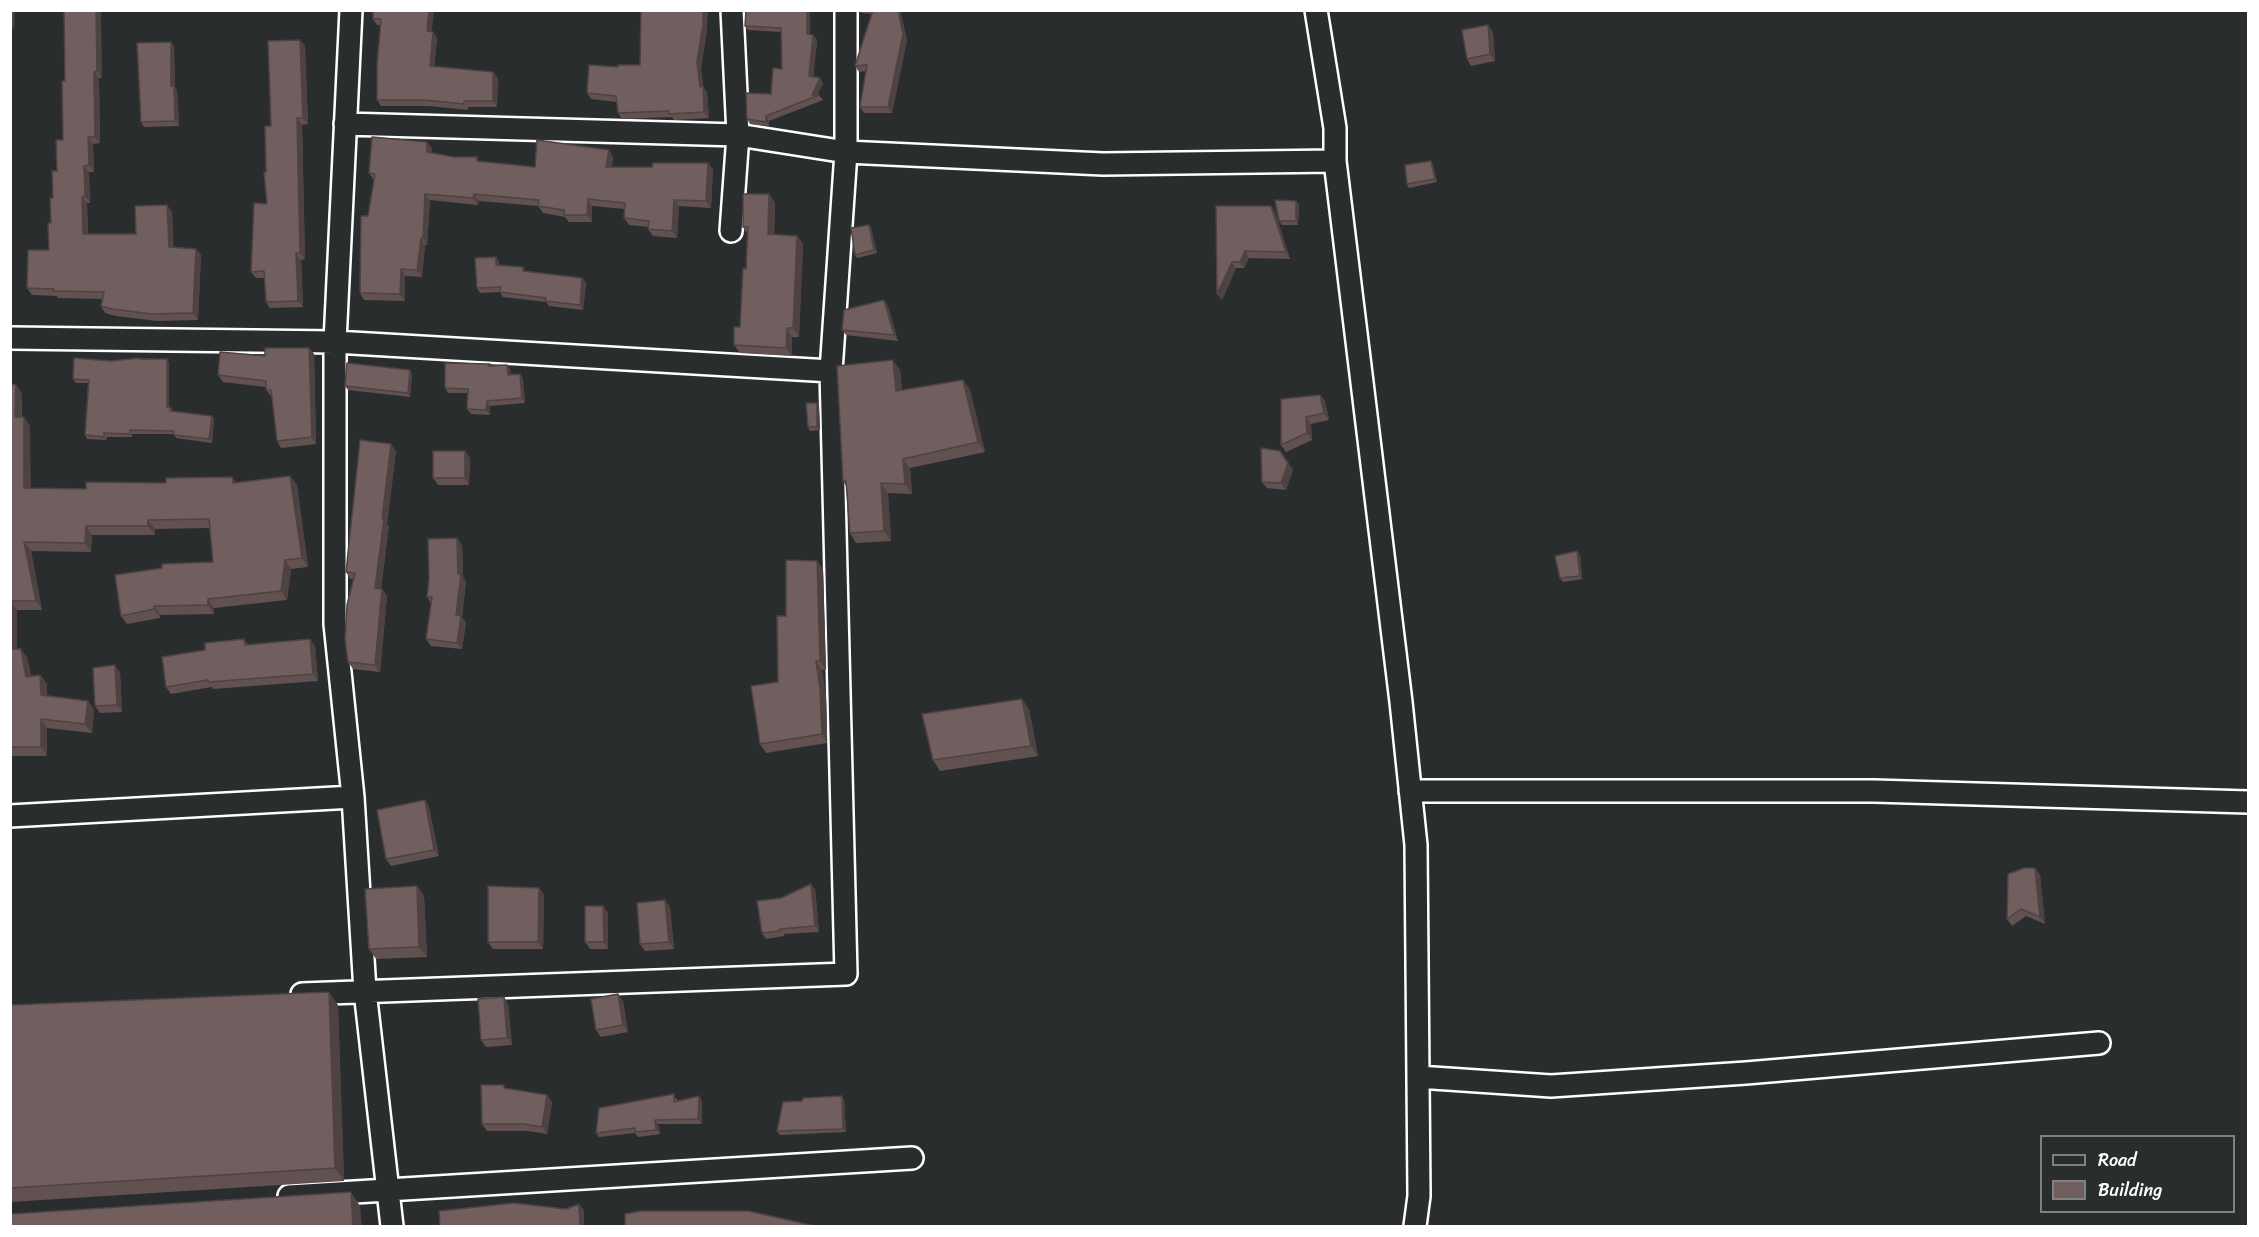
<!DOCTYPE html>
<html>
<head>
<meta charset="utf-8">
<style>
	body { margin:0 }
	#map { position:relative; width:2259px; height:1237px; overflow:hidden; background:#2a2d2e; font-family:Sriracha,sans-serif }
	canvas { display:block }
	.frame { position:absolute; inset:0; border:12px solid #fff; pointer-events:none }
	.legend { position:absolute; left:2040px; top:1135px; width:195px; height:78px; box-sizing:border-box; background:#2a2d2e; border:2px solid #7f8182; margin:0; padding:8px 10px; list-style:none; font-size:18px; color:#fff }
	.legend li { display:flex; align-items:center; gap:12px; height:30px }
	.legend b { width:30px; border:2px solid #7f8182 }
</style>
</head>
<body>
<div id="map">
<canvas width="2259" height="1237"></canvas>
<div class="frame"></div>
<ul class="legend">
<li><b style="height:8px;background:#2a2d2e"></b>Road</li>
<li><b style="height:16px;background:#715e5e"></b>Building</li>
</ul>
</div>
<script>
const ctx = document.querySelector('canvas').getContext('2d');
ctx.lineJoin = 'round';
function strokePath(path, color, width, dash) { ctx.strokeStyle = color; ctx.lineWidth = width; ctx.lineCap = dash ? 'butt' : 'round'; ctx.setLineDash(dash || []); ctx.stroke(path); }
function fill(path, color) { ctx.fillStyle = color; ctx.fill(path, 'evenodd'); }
const street = new Path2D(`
	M351,10L335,342V624L353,797L365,991L392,1226
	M1316,10L1335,128V161L1401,702L1416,845L1419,1196L1415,1226
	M345,124L738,135L846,152L1103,164L1335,161
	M731,231L738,135L732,10
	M10,338L335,342L831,371
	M1410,791H1874L2248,802
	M10,816L353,797
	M302,994L846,974L831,371L846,152V10
	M1418,1077L1551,1086L1746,1073L2099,1043
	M289,1196L912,1158`);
const wall = new Path2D(`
	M64,10L102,78H99L100,143L93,144L94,172H89L90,203H87L88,234H136L167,205L172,212L173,247L196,249L201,255L198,320L157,321L116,316L105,313L101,306L102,299L58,298L57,296L32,295L27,288L49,250L53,198L57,171L63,140L65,81Z
	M373,10L433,32L437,38L434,67L498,78L497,107H468V110L428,106H381L377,100L381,25H377L373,19Z
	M810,10V35H813L817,40L813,77L823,83L817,95H819L823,100L769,121V126L750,124L747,119L771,94L782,69L781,32L748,30L745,26Z
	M861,10H900L907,40L892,113H864L860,107L866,71L859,72L855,66L872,14L862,13Z
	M707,30L701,68L703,87L707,92L709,118L674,120L672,117L622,119L618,113L617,102L591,99L587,93L618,67L640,65Z
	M1493,32L1495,61L1471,66L1467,59Z
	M300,40L305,46L308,124L302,125L305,259L301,260L303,307L270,308L266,302L265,278H256L251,272L267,204L266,172Z
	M171,42L174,47L175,87L177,91L179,126L144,127L141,122Z
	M427,142L432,149V153L480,162L535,167L613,157L612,167H652L708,163L713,170L711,208L679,206L677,238L653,236L648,229V227L629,225L624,218L625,209L592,206V222H569L565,217L543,213L538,206L479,201L478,205L430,200L427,245H425L422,277L405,276V301L364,300L360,293L368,216L374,180L369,173Z
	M1431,161L1433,165L1437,182L1409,188L1407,184Z
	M769,194L775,203L774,235L797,236L803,244L799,337H792V356L740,353L734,345L740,327L746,269L747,234L743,227Z
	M1296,201L1299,205L1298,225H1282L1279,221Z
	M1216,206L1275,212L1290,259L1249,258L1244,268H1236L1222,300L1217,294Z
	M869,225L871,228L877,253L857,258L855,255Z
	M496,257L499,262V265L523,267L526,272L582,278L586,283L583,310L549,306L546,302L503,297L500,292L480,293L477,288Z
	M888,306L898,341L846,335L842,330Z
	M309,348L314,354L316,444L281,448L277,441L272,397L266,390V387L223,382L218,375L265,356Z
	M140,358L141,359H167L169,363V407H170L173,411L214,419L212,443L176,438L174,434H132V437H107L106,440L87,439L85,435L88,383H76L73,379L111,361Z
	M491,366L510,369L511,375L520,374L523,379L525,403L490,406V415L471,414L467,409V393H448L445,388Z
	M10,370L11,385H16L22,394V417L30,426V488L86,489L232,477L236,483L297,485L308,567L291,569L287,600L214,608V614L160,615V618L127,624L121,616L213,562L210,528L155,529V535H92L91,552L31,551L42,610H17V649L27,657L31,676L40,675L47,684V696L88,701L94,710L92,733L47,728V756H10Z
	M410,370L412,374L410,397L348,390L345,386Z
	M900,370L902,390L963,380L970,390L985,452L910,468L912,494L888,493L891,541L856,543L850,533L846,486L843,481Z
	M1320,395L1325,401L1329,420L1311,424L1312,440L1286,452L1281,445Z
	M819,406L820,430L810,431L808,427Z
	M396,451L387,524L389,526L381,589H382L387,596L380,672L353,669L348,662L354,579H350L346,572Z
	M1280,451L1293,470L1286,490L1267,488L1262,482Z
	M470,458L469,485H438L433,478Z
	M462,545L463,577L466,581L462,617L466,623L462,649L431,646L426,639L431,603L427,597Z
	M1580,555L1582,579L1563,582L1560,578Z
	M817,561L823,569L826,670H822L826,697L827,743L766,753L760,744L778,682L786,616Z
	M244,639L248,645L310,639L315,646L318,681L213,689L212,687L171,694L166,687L205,650Z
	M120,672L122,712L100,713L95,706Z
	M1029,709L1038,756L940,771L933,760Z
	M425,800L429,807L439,856L391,866L386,859Z
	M2035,868L2040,875L2045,924L2026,916L2012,926L2007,919Z
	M417,886L424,896L427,957L376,959L369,949Z
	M539,888L544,895L543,949H493L488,942Z
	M815,889L819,932L784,934V936L766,939L762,933L781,898Z
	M603,906L608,913V949H590L585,942Z
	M670,907L674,949L645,951L640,944Z
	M504,997L508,1004L512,1045L486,1047L481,1040Z
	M623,1001L628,1032L601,1037L596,1030Z
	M10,1005H338L344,1181L10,1202Z
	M507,1088L547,1095L552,1102L547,1134L528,1131H487L482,1124Z
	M677,1098V1101L702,1100V1124H658L660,1134L638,1137L635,1133L599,1137L596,1133Z
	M844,1100L846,1132L780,1135L777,1131Z`);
const shadedWall = new Path2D(`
	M10,10H15L14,30L10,25Z
	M96,10H101L102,78L97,71Z
	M429,10H434L431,37L427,31Z
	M703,10H708L707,30L701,68L703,87L707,92L709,118L704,112L700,87L697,62Z
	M807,10H810V39L807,34Z
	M898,10H900L907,40L892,113L888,107Z
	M1488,25L1493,32L1495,61L1490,54Z
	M433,32L437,38L434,72L430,66Z
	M813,35L817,40L813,81L809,76Z
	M300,40L305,46L308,124L303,118Z
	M171,42L174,47L175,87L177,91L179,126L175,121L171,86Z
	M94,72L99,78L100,143L95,137Z
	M493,72L498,78L497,107L493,101Z
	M820,78L823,83L817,96L812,95Z
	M766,116L769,121V126L766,122Z
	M297,118L302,125L305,259L300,253Z
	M88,137L93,144L94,172L89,165Z
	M427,142L432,149V158L427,152Z
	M609,150L613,157L611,173L606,167Z
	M1431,161L1433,165L1437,182L1435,179Z
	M708,163L713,170L711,208L706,201Z
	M84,166L89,172L90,203L85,196Z
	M425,194L430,200L427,245L423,238Z
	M474,194L479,201L478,205L473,198Z
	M769,194L775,203L774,243L768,234Z
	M82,197L87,203L88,241L83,234Z
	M588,199L592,206V222L587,215Z
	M674,200L679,206L677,238L672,231Z
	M1296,201L1299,205L1298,225L1296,221Z
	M167,205L172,212L174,254L169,247Z
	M1271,206L1275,212L1290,259L1286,252Z
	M869,225L871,228L877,253L874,250Z
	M797,236L803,244L799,337L793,328Z
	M421,238L425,245L422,277L417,270Z
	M196,249L201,255L198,320L193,313Z
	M1245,251L1249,258L1244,268L1240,262Z
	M296,253L301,260L303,307L298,301Z
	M496,257L499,262V270L496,265Z
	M1232,262L1236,268L1222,300L1217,294Z
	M401,269L405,276V301L400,294Z
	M582,278L586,283L583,310L580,305Z
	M884,300L888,306L898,341L894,335Z
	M787,328L792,337V356L786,348Z
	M309,348L314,354L316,444L312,437Z
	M167,359L169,363V410L167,407Z
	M893,360L900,370L903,401L896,391Z
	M507,365L510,369L511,380L508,375Z
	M410,370L412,374L410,397L408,393Z
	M520,374L523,379L525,403L522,398Z
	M963,380L970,390L985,452L978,442Z
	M16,385L22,394L21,426L15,417Z
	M1320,395L1325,401L1329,420L1324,413Z
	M487,401L490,406V415L486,410Z
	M817,403L819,406L820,430L817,427Z
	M212,416L214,419L212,443L209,439Z
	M24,417L30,426L31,496L24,488Z
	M1306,417L1311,424L1312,440L1307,433Z
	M391,444L396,451L387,524L389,526L380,595L375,588L382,519Z
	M465,451L470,458L469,485L465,478Z
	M903,459L910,468L912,494L905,484Z
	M1288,463L1293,470L1286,490L1281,483Z
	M290,476L297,485L308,567L302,558Z
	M881,483L888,493L891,541L884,531Z
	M148,520L155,529V535L148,526Z
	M86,526L92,535L91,552L85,543Z
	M457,538L462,545L463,577L466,581L462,617L466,623L462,649L457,643L456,615L458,574Z
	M24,542L31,551L42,610L36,601Z
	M1577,551L1580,555L1582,579L1580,576Z
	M285,560L291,569L287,600L281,591Z
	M817,561L823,569L826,670L820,661Z
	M382,589L387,596L380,672L375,665Z
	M208,599L214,608V614L208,605Z
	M10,601L17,610V657L11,649Z
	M154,606L160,615V618L154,609Z
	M310,639L315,646L318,681L313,674Z
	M21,649L27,657L32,686L26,677Z
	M816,661L822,670L826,697L827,743L822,734Z
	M115,665L120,672L122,712L117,705Z
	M40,675L47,684V704L41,695Z
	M1022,699L1029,709L1038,756L1031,746Z
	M88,701L94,710L92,733L85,724Z
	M41,719L47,728V756L41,747Z
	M425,800L429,807L439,856L434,850Z
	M2035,868L2040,875L2045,924L2040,917Z
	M811,884L815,889L819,932L815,926Z
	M417,886L424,896L427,957L419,947Z
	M539,888L544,895L543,949L538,942Z
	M665,900L670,907L674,949L669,942Z
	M603,906L608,913V949L604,942Z
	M329,992L338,1005L344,1181L335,1168Z
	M618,994L623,1001L628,1032L623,1025Z
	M504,997L508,1004L512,1045L507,1038Z
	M547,1095L552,1102L547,1134L542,1127Z
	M699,1096L702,1100V1124L698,1119Z
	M842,1096L844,1100L846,1132L843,1129Z
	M655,1120L658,1124L660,1134L656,1130Z
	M351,1192L360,1206L362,1227H353Z
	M579,1204L584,1210V1227H580Z`);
const building = new Path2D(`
	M64,10H96L97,71L94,72L95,137H88L89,165L84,166L85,196L82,197L83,234H136L135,206L167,205L169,247L196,249L193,313L152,314L112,309L101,306L104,292L54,291V289L27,288L28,250H49L48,223H51L50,198H53L52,171H57L56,140H63L62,81H65Z
	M373,10H429L427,31L433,32L430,66L493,72V101H464V104L424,100H377V65L381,19H373Z
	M641,10H703V24L697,62L700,87L703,86L704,112L669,114V111L618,113L616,96L587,93L589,65L618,67V65H640Z
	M746,10H807V34L813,35L809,76L820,78L812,95H819L766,116V122L747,119L746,93L771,94L773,68L782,69L781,28L745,26Z
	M873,10H898L903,34L888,107H860L867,65L855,66Z
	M1488,25L1490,54L1467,59L1462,30Z
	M300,40L303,118H297L300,253H296L298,301L266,302L264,271L251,272L254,203L267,204L264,172H266L265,126H271L268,41Z
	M171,42V86H174L175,121L141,122L137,43Z
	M372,137L427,142V152L454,157H477V161L535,167L537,140L609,150L606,167H652L653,163H708L706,201L674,200L672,231L648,229L649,221L624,218L625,203L588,199L587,215H564V210L538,206L539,200L474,194L473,198L425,194L423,238H421L417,270L401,269L400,294L360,293L361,216H368L375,174L369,173Z
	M1431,161L1435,179L1407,184L1405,165Z
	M743,194H769L768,234L797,236L793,328H787L786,348L734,345V327H740L743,268L746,269L748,227H743Z
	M1275,200L1296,201V221H1279Z
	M1216,206H1271L1286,252L1245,251L1240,262H1232L1217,294Z
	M869,225L874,250L855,255L851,228Z
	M496,257V265L523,267V271L582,278L580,305L545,301L546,298L500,292L501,287L477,288L475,258Z
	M884,300L894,335L842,330L844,310Z
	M265,348H309L312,437L277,441L271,390H266V381L218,375L220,352L265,356Z
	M74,358L111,361L140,358V359H167V407H170V411L212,416L209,439L174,435V431L130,430V434L104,433V437L85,435L89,380L73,379Z
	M893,360L896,391L963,380L978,442L903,459L905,484L881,483L884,531L850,533L846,481H843L837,366Z
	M347,363L410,370L408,393L345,386Z
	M445,363L490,364L489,366L507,365L508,375L520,374L522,398L487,401L486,410L467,409L468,389L445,388Z
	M10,384L16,385L15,417H24V488L86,489V482L166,483V478L232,477L233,483L290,476L302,558L285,560L281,591L208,599V605L154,606V609L121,616L115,575L162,568V564L213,562L209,519L148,520V526H86L85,543L24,542L36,601H10Z
	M1320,395L1324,413L1306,417L1307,433L1281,445V399Z
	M806,403H817V427H808Z
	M360,440L391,444L382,519H384L375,588L382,589L375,665L348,662L345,639L347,605L355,573L346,572Z
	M1261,448L1280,451L1288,463L1281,483L1262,482Z
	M433,451H465V478H433Z
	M457,538L458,574H461L456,615L461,616L457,643L426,639L432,597H427L429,579L428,539Z
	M1577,551L1580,576L1560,578L1555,556Z
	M786,560L817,561L820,661H816L820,689L822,734L760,744L751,686L778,682L777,616H786Z
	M10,603L11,649H21L26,677L40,675L41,695L88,701L85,724L41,719V747H10Z
	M244,639L245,645L310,639L313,674L209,682L208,680L166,687L162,657L205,650V643Z
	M115,665L117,705L95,706L93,668Z
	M1022,699L1031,746L933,760L922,714Z
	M425,800L434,850L386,859L377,810Z
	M2024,868H2035L2040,917L2021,909L2007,919L2008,874Z
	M811,884L815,926L780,929V931L762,933L757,901L781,898Z
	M417,886L419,947L369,949L365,889Z
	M488,886L539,888L538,942H488Z
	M665,900L669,942L640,944L637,903Z
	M585,906H603L604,942H585Z
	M329,992L335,1168L10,1188V1005Z
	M618,994L623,1025L596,1030L591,999Z
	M504,997L507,1038L481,1040L478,999Z
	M481,1085H504V1088L547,1095L542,1127L523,1124H482Z
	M674,1094V1102L699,1096L698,1119L655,1120L656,1130L635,1132V1128L596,1133L599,1108Z
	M842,1096L843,1129L777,1131L783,1102L802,1101L803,1098Z
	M351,1192L353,1227H10V1214Z
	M514,1203L566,1209L579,1204L580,1227H440L439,1211Z
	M641,1211H749L819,1227H625V1214Z`);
strokePath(street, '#fff', 26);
strokePath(street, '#2a2d2e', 21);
fill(wall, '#615151');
fill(shadedWall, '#4f4242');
fill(building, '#715e5e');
strokePath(building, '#4f4242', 1.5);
</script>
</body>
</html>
